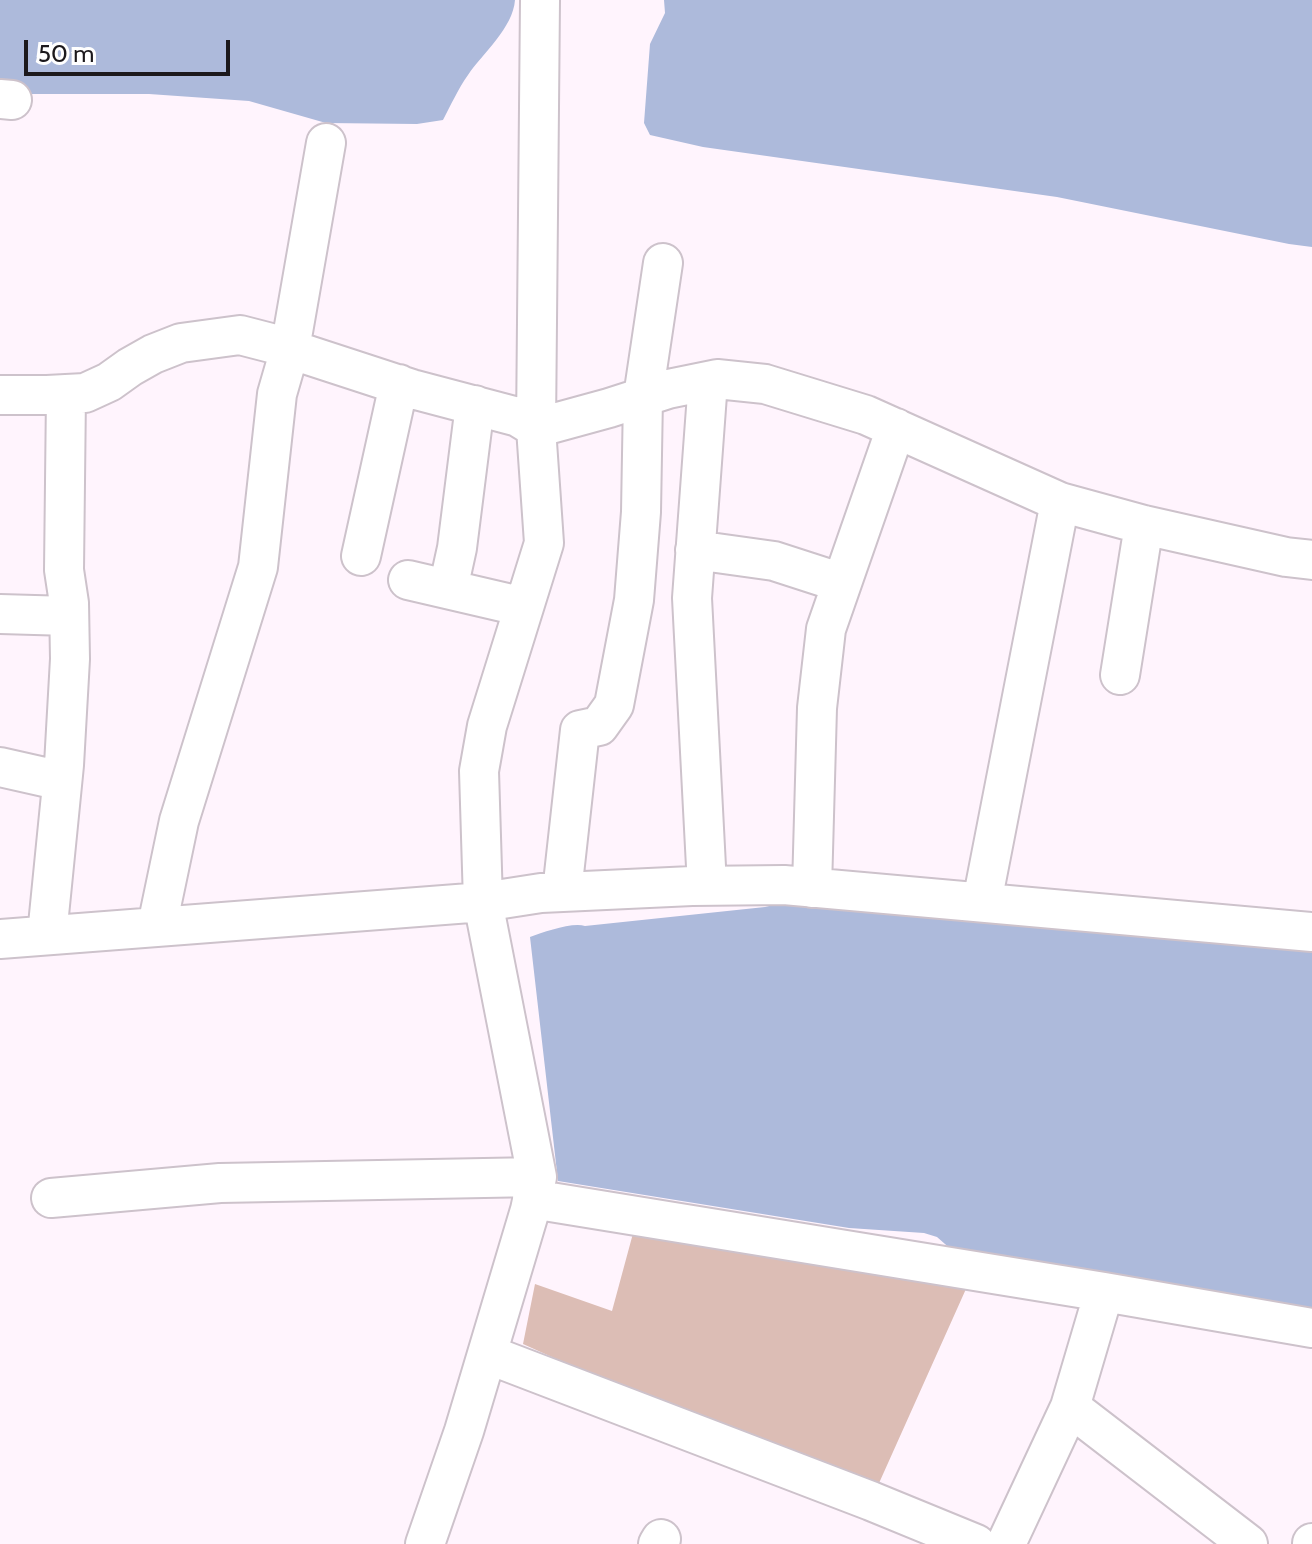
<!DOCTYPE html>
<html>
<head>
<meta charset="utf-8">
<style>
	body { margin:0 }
	#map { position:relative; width:1312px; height:1544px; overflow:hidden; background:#fff4fd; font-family:Cabin,sans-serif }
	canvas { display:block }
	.scale { position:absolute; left:24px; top:40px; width:206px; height:36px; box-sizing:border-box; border:4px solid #1c191c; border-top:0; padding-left:10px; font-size:24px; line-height:28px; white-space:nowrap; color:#1c191c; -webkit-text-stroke:6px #fff; paint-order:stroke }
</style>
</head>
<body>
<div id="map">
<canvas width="1312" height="1544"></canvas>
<div class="scale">50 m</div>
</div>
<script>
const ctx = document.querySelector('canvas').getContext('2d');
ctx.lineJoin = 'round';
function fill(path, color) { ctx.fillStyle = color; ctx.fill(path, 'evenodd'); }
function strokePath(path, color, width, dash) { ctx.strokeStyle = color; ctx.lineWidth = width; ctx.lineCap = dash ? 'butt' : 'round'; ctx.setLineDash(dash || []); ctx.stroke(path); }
const green = new Path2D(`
	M635,1226L970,1280L871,1501L523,1344L535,1284L612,1311Z`);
const water = new Path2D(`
	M0,0H515C513,28 483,53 468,75C458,89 451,105 443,120L417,124L326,123L249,101L149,94H23L0,91Z
	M664,0H1312V247L1289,244L1057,197L703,147L650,135L644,123L650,44L665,13Z
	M790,901L1312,946V1316L953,1251L937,1237L924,1233L849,1228L558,1181L530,937C544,932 572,922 585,926L765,907Z`);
const minor = new Path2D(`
	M0,99L12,100
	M0,395H47L85,393L109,382L130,367L153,354L181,343L240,335L271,343L412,389L518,417L536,428L609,408L668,389L717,379L765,384L866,415L1060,502L1144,525L1286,557L1312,560
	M695,550L774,561L842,583
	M361,556L399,384
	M408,580L524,607
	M448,589L457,548L475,405
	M0,614L69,616
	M1120,675L1144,525
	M0,767L62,781
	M707,886L692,598L708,381
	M812,888L817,708L826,629L896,428
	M562,892L580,730L599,726L614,705L634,600L641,512L643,397L663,263
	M982,902L1060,502
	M157,926L179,821L258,567L277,394L290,349L326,143
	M47,935L64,765L70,659L69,603L64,570L66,394
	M0,939L483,902L541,893L692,886L784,885L1312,932
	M51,1198L220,1183L537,1177
	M532,1199L1104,1292L1312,1328
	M487,1354L871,1501L976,1544
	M1070,1407L1248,1544
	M425,1544L464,1431L530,1210L537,1177L483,902L479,771L487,726L544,543L536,428L540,0
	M658,1544L661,1539
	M1006,1544L1070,1407L1104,1292
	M1312,1544V1543`);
fill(green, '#dcbdb5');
fill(water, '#adbadb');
strokePath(minor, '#cdc2cb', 42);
strokePath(minor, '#fff', 38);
</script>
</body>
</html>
